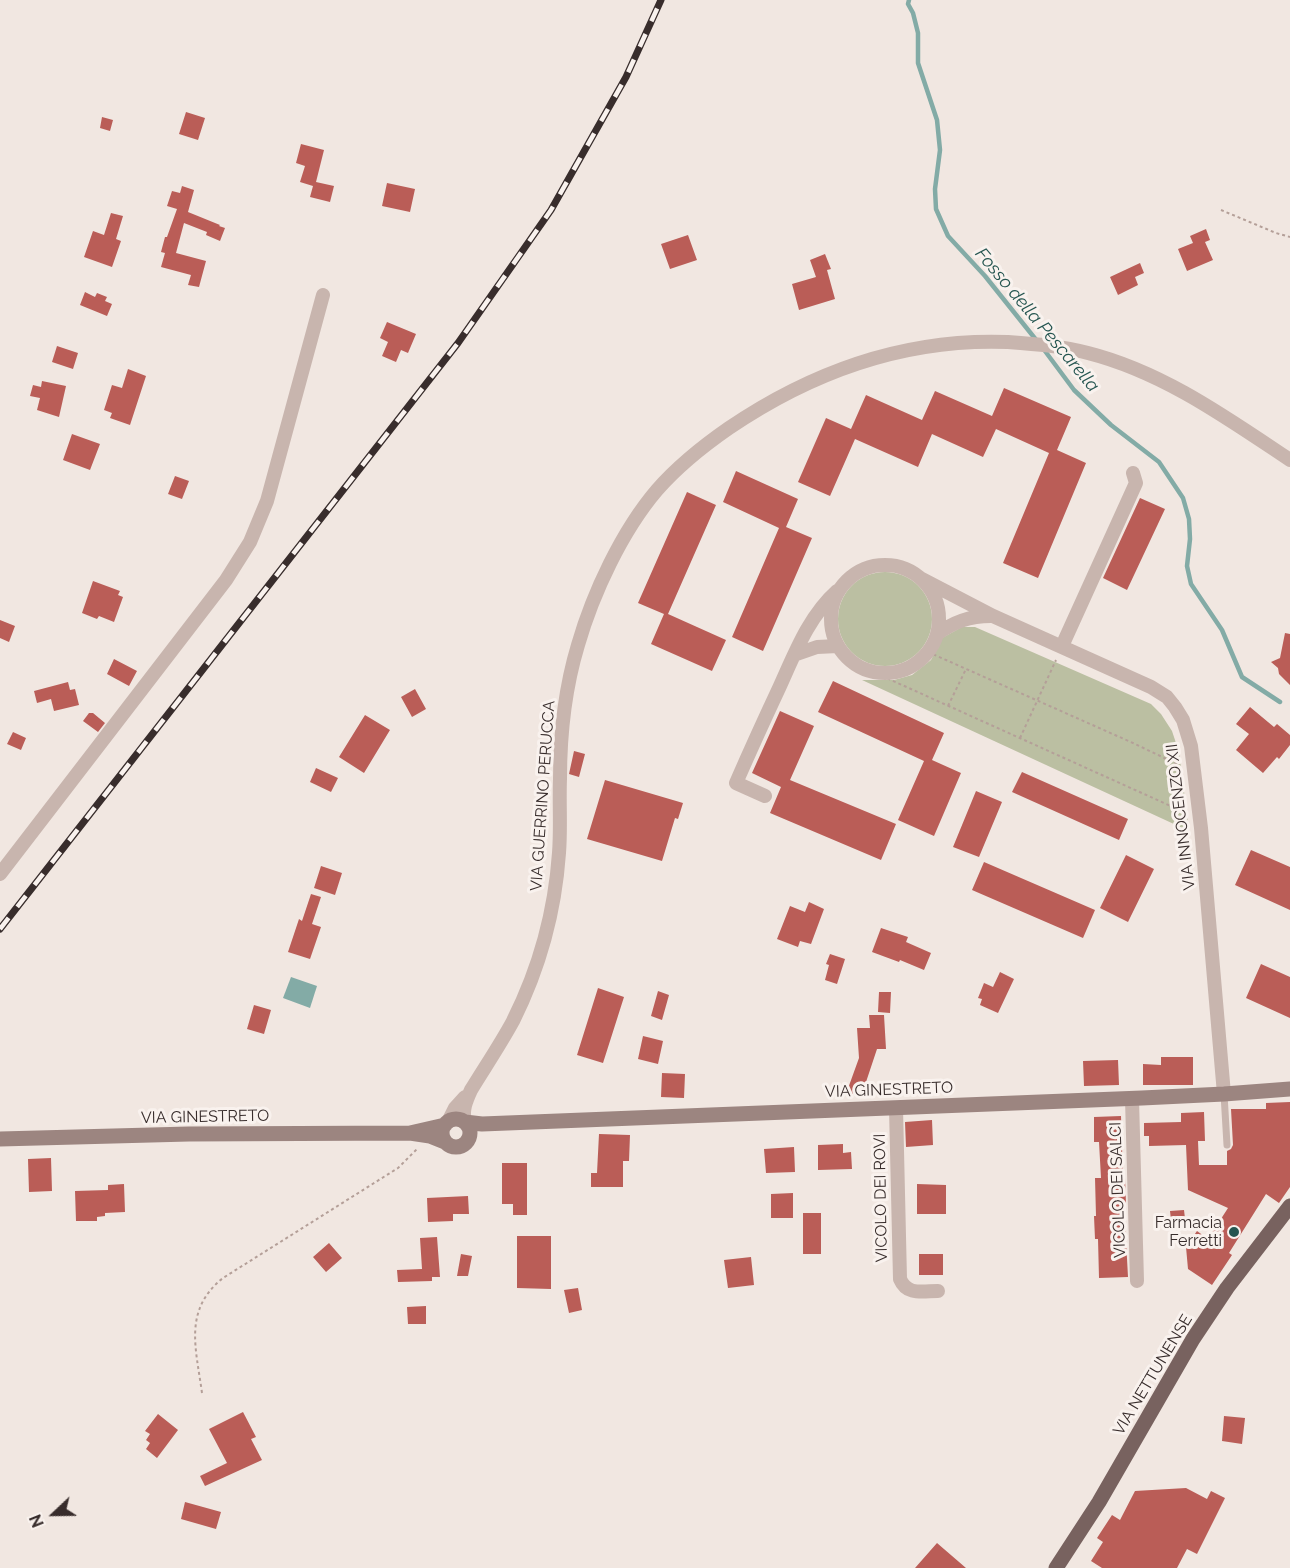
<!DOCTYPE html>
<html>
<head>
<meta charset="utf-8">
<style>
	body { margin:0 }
	#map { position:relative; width:1290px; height:1568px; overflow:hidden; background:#f1e7e1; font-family:Raleway,sans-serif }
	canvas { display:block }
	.north { position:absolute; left:24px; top:1484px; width:60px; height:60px; -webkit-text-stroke:4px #f9f2ee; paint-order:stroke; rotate:248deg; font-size:16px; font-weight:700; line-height:24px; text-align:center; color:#382d2c }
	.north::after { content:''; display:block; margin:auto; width:21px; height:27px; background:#382d2c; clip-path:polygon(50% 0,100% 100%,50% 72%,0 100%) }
</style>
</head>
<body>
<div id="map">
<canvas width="1290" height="1568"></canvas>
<div class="north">N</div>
</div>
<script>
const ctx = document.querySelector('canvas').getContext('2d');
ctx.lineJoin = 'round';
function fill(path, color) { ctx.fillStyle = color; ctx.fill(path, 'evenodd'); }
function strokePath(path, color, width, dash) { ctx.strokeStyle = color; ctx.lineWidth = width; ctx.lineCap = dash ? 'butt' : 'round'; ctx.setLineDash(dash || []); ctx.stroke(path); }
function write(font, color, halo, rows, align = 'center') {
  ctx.font = font + ' Raleway,sans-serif'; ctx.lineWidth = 6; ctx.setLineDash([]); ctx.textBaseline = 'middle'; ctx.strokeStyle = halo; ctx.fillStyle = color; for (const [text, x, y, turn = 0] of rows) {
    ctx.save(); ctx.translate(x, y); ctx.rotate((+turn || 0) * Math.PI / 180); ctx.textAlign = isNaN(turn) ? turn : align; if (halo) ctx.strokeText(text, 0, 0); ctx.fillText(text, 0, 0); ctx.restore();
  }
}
const green = new Path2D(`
	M838 619a47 47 0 1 1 94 0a47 47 0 1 1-94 0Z
	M962,627H975L1151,704L1161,714L1172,731L1179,752L1189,831L862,680H894L912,675L931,660L942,638Z`);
const water = new Path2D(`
	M291,977L317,986L310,1008L283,998Z`);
const stream = new Path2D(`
	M909,0L908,4L913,13L918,33V63L937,120L940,150L935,189L936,209L948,236L985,276L1037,341
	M1042,347L1074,390L1111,425L1159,462L1183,498L1189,519L1190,539L1187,566L1191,584L1222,630L1242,677L1280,702`);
const building = new Path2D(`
	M186,112L205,118L198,140L179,134Z
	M102,117L113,120L110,131L100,128Z
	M301,144L324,150L316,182L334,186L330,202L310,197L313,186L300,182L305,166L296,163Z
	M387,183L415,189L410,212L382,206Z
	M182,186L194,190L188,212L220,225L219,226L225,228L220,241L206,235L207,232L184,223L176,253L206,261L199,287L188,285L191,275L161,267L165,253L161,252L165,237H167L177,209L167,206L172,191L180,193Z
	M111,213L123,216L116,239L121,241L112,267L84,257L93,231L104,235Z
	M1206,229L1210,240L1205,242L1213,260L1187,271L1178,249L1193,243L1190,236Z
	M688,235L697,260L670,269L661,244Z
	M825,254L831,269L827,270L835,299L799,310L792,284L816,277L810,260Z
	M1140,263L1144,273L1135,277L1138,285L1118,295L1110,277Z
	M85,292L95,297L97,293L107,297L105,301L112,304L107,316L80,305Z
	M387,322L416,334L408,353L401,350L396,362L382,356L388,342L380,338Z
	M57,346L78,353L73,369L52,362Z
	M128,369L146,376L130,425L110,418L112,413L104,410L112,385L122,388Z
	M42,381L66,386L59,417L37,410L40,398L30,396L33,385L41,387Z
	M1004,388L1071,417L1057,450L1086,463L1038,578L1003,563L1049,453L996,429L983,457L932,434L918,467L855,439L830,496L798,482L826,418L851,429L866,395L922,420L935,391L992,416Z
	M72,434L100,444L90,470L63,460Z
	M736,471L798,499L786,527L812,538L763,651L732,637L779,528L723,502Z
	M175,476L189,481L182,499L168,494Z
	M687,492L716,505L668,614L726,640L712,671L651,644L664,614L638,603Z
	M1140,498L1165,509L1127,590L1103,578Z
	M93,581L120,591L118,595L123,597L114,622L99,616L97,619L82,613Z
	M0,620L15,626L9,642L0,638Z
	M1285,633L1290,634V685L1279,674L1278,668L1271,662L1280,658Z
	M114,659L137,671L129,686L107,674Z
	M833,681L944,733L932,760L961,773L934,836L898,820L924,761L818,712Z
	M68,682L70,690L75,689L79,705L54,711L51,699L37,703L34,691Z
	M415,689L426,709L412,717L401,697Z
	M1250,707L1274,727L1277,724L1290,735V745L1279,759L1277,757L1263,773L1236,750L1249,734L1236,724Z
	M780,711L814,726L790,780L896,824L881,860L770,813L781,787L752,773Z
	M89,713H93L105,723L98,732L83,721Z
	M365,715L390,730L364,773L339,757Z
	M13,732L26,738L21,750L7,744Z
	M574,751L585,754L579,777L569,774Z
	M316,768L338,778L331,792L310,782Z
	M1022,772L1128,819L1119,840L1012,792Z
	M605,780L683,803L678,819L675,818L662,861L587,839Z
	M976,791L1002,802L979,857L953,847Z
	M1251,850L1290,867V910L1235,885Z
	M1126,855L1154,869L1128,922L1100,908Z
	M984,862L1095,910L1083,938L972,890Z
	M321,866L342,873L335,895L314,888Z
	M311,894L321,897L312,924L321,927L310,959L288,952L299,919L302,921Z
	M809,902L824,909L811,944L800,941L798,947L777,939L790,906L805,912Z
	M881,928L908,937L906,942L931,953L924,970L900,960L899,962L872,952Z
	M830,954L845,959L837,984L825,980L829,965L826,964Z
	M1261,964L1290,977V1018L1246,998Z
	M1000,972L1014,979L998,1013L980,1005L982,999L978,998L984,983L993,987Z
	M598,988L624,997L603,1063L577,1055Z
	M658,991L669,995L662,1020L651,1016Z
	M879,992H891L890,1013L878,1012Z
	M254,1005L271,1010L264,1034L247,1029Z
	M869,1015H884L886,1049H877L862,1094H846L859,1058L857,1028H870Z
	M643,1036L663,1041L658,1064L638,1059Z
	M1161,1057H1193V1085H1143V1064L1161,1065Z
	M1118,1060L1119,1085L1084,1086L1083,1061Z
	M662,1073L685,1074L684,1098L661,1097Z
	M1290,1102V1187L1279,1203L1266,1194L1229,1253L1232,1255L1212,1285L1188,1269L1186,1247L1197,1231L1208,1239L1228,1208L1188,1190L1186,1145L1149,1146V1136H1144V1123L1181,1122V1113L1204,1112L1205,1141H1198L1199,1165H1227V1151L1231,1149L1233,1145L1231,1109H1266V1103Z
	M1121,1116L1123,1178H1125L1126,1204H1124L1128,1277L1099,1278L1098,1239H1095L1094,1216H1096L1095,1178H1101L1099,1142H1094V1117Z
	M932,1120L933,1145L906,1147L905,1122Z
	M599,1134L630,1135L629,1161H623V1187H591V1173H597Z
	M843,1144V1153L851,1152L852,1169L818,1170V1145Z
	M794,1147L795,1172L766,1173L764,1149Z
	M51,1158L52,1191L29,1192L28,1159Z
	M502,1163H527V1215H513V1204H502Z
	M124,1184L125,1212L105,1213V1216L97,1217V1221H76L75,1191L108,1190V1185Z
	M917,1184L946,1185V1214H917Z
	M793,1193V1218H771V1194Z
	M468,1196L469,1214H453V1221L428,1222L427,1198Z
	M1184,1210L1186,1227L1172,1229L1170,1211Z
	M803,1213H821V1254H803Z
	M517,1236H551V1289L517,1288Z
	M437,1237L440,1277H432V1281L398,1282L397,1270L422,1269L420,1238Z
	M329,1243L342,1258L326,1272L313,1257Z
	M461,1254L472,1256L468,1276H457Z
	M919,1254H943V1275H919Z
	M751,1257L754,1285L728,1288L724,1260Z
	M578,1288L582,1310L569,1313L564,1290Z
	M426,1306V1324H408L407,1307Z
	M243,1412L256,1437L251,1439L262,1460L205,1486L200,1476L227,1463L209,1429Z
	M158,1414L178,1430L157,1458L146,1449L150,1443L146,1440L150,1434L145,1431Z
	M1224,1416L1245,1418L1242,1444L1222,1441Z
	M1186,1488L1207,1499L1211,1491L1225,1498L1197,1554L1187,1549L1177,1568H1102L1091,1561L1103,1542L1097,1538L1112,1515L1120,1520L1135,1491Z
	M185,1502L221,1512L216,1529L181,1519Z
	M937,1543L966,1568H915Z`);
const path = new Path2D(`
	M1221,210L1276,233L1290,237
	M928,652L1133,743L1179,765
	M871,671L1184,812
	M948,706L966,669
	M1020,738L1056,660
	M202,1393C196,1348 183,1310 223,1278L398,1168L418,1148`);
const lane = new Path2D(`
	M1224,1094L1227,1145`);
const street = new Path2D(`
	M831 619a54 54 0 1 1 108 0a54 54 0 1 1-108 0Z
	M920,578L993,616L1151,687L1167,697L1175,707L1183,720L1191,746L1201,828L1224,1094
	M937,634C954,622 969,616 991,616
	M1062,646L1136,483L1133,473
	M794,655L817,647L838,646
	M765,796L736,783C750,751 765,718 780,686C795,653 809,616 837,591
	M0,874L226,580L250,542L267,501L323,295
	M1132,1099L1137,1281
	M896,1108L900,1279C907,1296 923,1291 938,1291
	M448,1122L455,1108L465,1097
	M465,1122C462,1110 466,1101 471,1090C485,1067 500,1045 513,1021C539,969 555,911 559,853C561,828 559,803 560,779C560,734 565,688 578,645C593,593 622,531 657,490C678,466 703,446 729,428C813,371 906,338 1008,342C1035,344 1062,346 1088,353C1163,372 1227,418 1290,460`);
const secondary = new Path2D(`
	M442 1133a14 14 0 1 1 28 0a14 14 0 1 1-28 0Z
	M465,1122L482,1124L1142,1098L1224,1094L1290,1089
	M445,1125L410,1133L430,1136L445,1142
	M0,1139L189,1134L410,1133`);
const primary = new Path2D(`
	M1056,1568L1099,1502L1193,1339L1227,1288L1290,1206`);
const rail = new Path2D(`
	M0,929L458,343L551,210L626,77L661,0`);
const markers = [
	[1234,1232,6,"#255550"]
];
const streetNames = [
	["VIA GUERRINO PERUCCA",543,796,-86],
	["VIA INNOCENZO XII",1181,817,-97],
	["VIA GINESTRETO",889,1090,-2],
	["VIA GINESTRETO",205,1117,-1],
	["VICOLO DEI SALCI",1118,1190,-92],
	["VICOLO DEI ROVI",881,1198,-91],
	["VIA NETTUNENSE",1153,1375,-59]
];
const poiNames = [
	["Farmacia",1222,1223],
	["Ferretti",1222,1241]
];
const waterNames = [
	["Fosso della Pescarella",1037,320,50]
];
fill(green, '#bbbfa2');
fill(water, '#83aba6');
strokePath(stream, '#83aba6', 4.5);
fill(building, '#ba5d57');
strokePath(path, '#b49f98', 2, [3, 3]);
strokePath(lane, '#c8b5ae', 7);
strokePath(street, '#c8b5ae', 14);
strokePath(secondary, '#9c8580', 15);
strokePath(primary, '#78625f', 15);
strokePath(rail, '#382d2c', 7);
strokePath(rail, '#f9f2ee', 4.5, [14]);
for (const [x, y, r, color] of markers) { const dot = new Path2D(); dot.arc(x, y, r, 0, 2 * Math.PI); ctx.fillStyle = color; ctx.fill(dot); strokePath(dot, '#f9f2ee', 2); }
write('16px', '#382d2c', '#f9f2ee', streetNames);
write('16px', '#382d2c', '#f9f2ee', poiNames, 'right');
write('italic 18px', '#255550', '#f9f2ee', waterNames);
</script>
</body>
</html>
